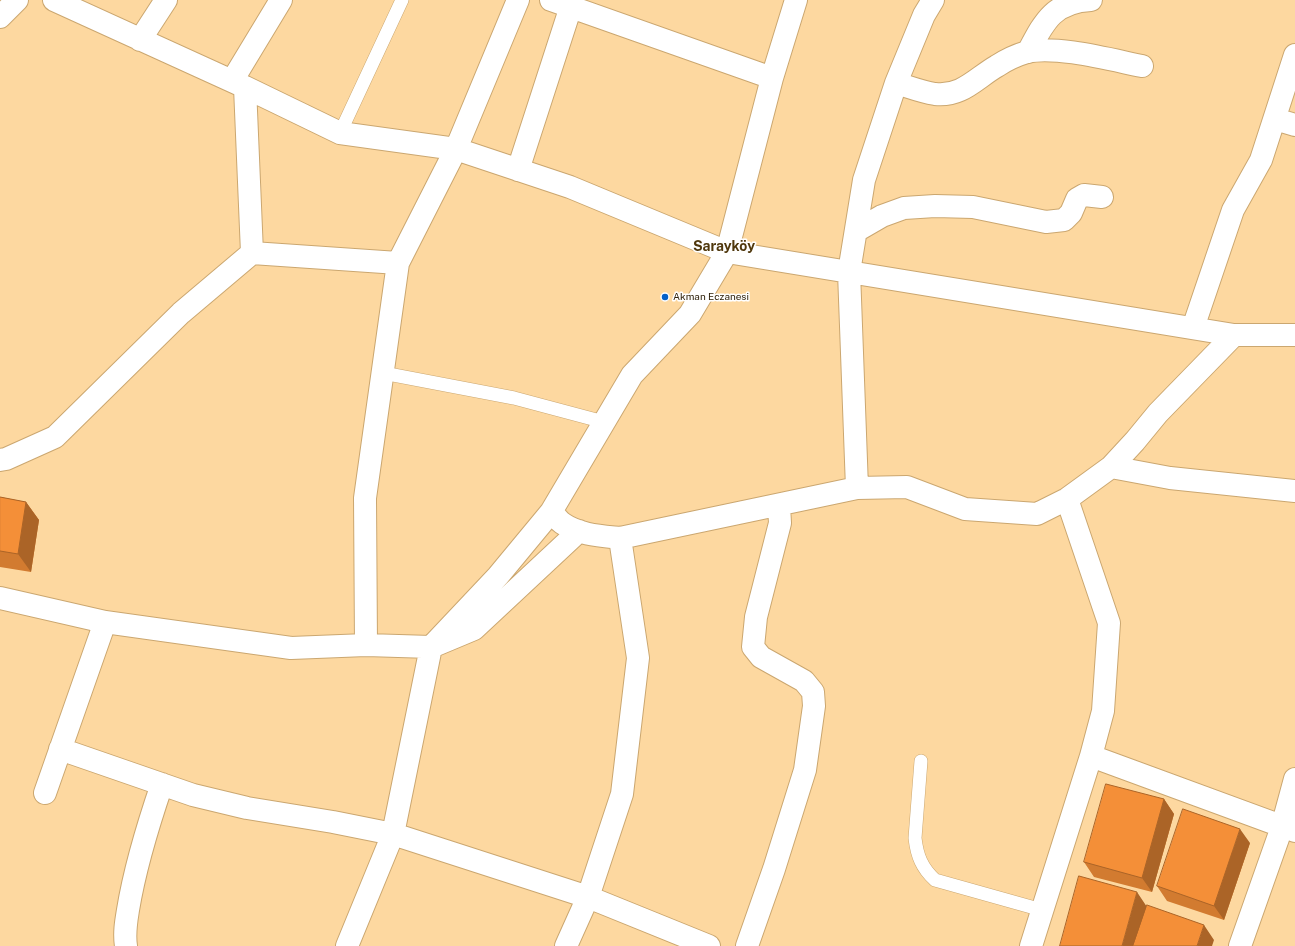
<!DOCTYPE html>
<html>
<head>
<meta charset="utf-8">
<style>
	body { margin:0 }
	canvas { display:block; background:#fdd8a0 }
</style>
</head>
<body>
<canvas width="1295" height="946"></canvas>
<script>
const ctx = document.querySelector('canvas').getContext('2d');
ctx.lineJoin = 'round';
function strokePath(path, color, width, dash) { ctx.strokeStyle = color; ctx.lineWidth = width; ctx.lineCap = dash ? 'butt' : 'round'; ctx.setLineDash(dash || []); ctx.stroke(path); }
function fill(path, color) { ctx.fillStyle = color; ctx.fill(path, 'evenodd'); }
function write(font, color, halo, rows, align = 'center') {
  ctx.font = font + ' "Public Sans",sans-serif'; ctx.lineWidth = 3; ctx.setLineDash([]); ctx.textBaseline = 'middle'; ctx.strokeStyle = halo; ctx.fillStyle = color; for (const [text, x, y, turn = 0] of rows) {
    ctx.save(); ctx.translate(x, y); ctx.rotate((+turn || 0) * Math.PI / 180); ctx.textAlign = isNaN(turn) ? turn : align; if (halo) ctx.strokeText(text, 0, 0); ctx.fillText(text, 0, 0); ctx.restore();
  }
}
const service = new Path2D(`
	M340,133L402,0
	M383,373L514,398L604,422
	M921,761L915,838C917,856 922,868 935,880L1042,910`);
const minor = new Path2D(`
	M54,0L245,87L340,133L456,149L570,187L727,252L1234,335H1295
	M551,0L772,78
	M0,17L17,0
	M140,40L166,0
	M1028,52C1044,22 1053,2 1091,0
	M232,81L281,0
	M896,83C909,87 922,92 935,94C962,97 976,78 997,66C1006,60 1017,55 1027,52C1055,45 1112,60 1142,66
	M1275,119L1295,125
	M518,170L573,0
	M856,231L882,216L904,208L935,206L973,207L1046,222L1064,220L1071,213L1077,199L1084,195L1102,197
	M252,253L398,263
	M1193,328L1233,210L1261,160L1295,55
	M0,460L6,459L55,437L181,313L252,253L245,87
	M1111,467L1170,478L1295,491
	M857,488L849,272L864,180L896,83L924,15L933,0
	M551,512C555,515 558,520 562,523C579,535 601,536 620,538L857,488L907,487L965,509L1037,514L1067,499L1111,467L1135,441L1158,413L1234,335
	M0,598L105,622L291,648L366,645L431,647L474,629L579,531
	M366,645L365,498L398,263L456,149L518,0
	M60,749L193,795L247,808L333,822L393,834L588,897L709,946
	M1091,756L1295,831
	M45,793L105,622
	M588,897L622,794L638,658L620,538
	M126,946C124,933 126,922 128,910C135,867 148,825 162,784
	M347,946L393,834L431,647L498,576L551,512L632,375L690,314L727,252L772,78L796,0
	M747,946L774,869L805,770L814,706L813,692L804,681L761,657L753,647L756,617L780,523L779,506
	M1031,946L1091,756L1103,711L1109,623L1067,499
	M1240,946L1282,827L1295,779`);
const tertiary = new Path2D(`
	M566,946L588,897`);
const wall = new Path2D(`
	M0,497L26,502L39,520L31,572L0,567Z
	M1164,799L1174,814L1152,892L1094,877L1084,862Z
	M1250,843L1224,920L1167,901L1157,886Z`);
const shadedWall = new Path2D(`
	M26,502L39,520L31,572L18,554Z
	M1164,799L1174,814L1152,892L1142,878Z
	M1240,829L1250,843L1224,920L1214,906Z
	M1137,892L1147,907L1136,946H1122Z
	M1204,925L1214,940L1212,946H1197Z`);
const building = new Path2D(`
	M0,497L26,502L18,554L0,551Z
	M1106,784L1164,799L1142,878L1084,862Z
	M1183,809L1240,829L1214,906L1157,886Z
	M1079,876L1137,892L1122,946H1060Z
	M1147,905L1204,925L1197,946H1133Z`);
const markers = [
	[665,297,4,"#0360c9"]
];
const poiNames = [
	["Akman Eczanesi",673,297]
];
const districtNames = [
	["Sarayköy",724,247]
];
strokePath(service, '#cba770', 14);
strokePath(minor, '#cba770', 24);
strokePath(tertiary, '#cba770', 24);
strokePath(service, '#fff', 13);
strokePath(minor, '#fff', 22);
strokePath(tertiary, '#fff', 22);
fill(wall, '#d27b30');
fill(shadedWall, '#ab6427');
fill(building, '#f48f38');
strokePath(building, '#ab6427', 1);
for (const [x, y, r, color] of markers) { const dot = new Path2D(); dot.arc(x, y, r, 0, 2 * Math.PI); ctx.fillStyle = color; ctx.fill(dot); strokePath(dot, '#fff', 1.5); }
write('10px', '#2e2009', '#fff', poiNames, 'left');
write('bold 14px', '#50380d', '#fff', districtNames);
</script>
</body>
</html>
